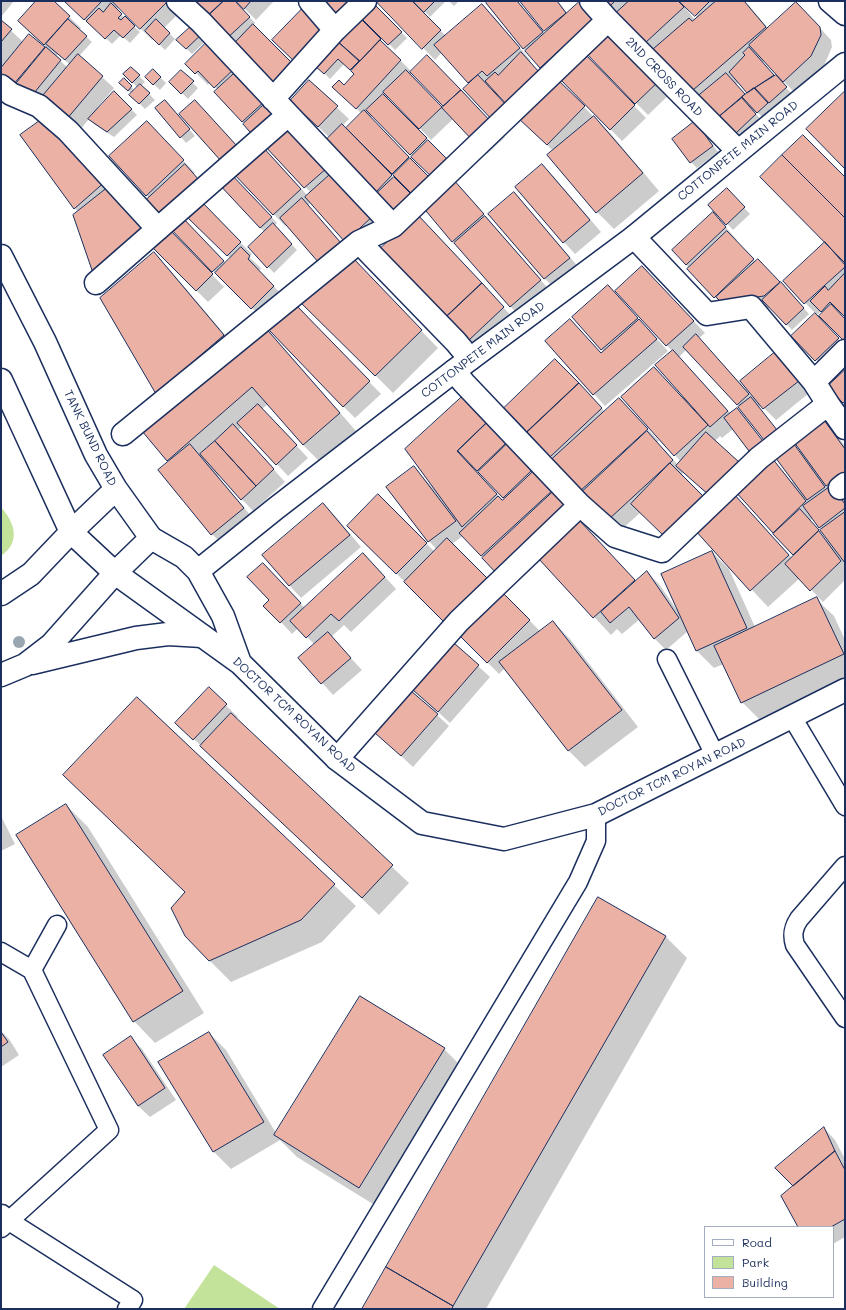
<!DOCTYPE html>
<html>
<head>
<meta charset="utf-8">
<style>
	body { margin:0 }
	#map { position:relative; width:846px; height:1310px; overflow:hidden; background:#fff; font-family:Mali,sans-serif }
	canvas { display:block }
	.frame { position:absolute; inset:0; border:2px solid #1b2f5e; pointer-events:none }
	.legend { position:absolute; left:704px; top:1226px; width:130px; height:72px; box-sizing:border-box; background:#fff; border:1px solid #a4acbf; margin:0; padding:5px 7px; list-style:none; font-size:12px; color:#1b2f5e }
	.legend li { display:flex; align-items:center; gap:8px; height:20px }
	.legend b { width:20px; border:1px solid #a4acbf }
</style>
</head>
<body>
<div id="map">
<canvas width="846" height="1310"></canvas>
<div class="frame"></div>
<ul class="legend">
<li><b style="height:5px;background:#fff"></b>Road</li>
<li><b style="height:11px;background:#c3e39b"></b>Park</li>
<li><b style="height:11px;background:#eab1a4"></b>Building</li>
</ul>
</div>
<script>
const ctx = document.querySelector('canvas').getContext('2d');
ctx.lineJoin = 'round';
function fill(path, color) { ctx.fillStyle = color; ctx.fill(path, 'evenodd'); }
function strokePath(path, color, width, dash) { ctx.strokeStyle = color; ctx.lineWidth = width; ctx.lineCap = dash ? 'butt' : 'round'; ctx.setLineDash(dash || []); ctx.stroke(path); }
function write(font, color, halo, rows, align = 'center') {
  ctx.font = font + ' Mali,sans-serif'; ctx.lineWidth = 3.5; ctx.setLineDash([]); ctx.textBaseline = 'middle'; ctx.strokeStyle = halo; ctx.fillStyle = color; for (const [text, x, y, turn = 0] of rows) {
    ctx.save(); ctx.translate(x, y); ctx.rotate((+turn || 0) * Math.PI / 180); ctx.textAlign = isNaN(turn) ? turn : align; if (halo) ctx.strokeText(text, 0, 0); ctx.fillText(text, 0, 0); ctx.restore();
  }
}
const green = new Path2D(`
	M1,507C15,523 21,542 1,556Z
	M214,1265L280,1309H184Z`);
const shadow = new Path2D(`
	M1,1H14L1,17Z
	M37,1H52L81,28L79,30L92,42L79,56L114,88L98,107L100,109L114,92L137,115L114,137L95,125L89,119L79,131L36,103L1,74V21L24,43L44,48L45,46L19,21ZM58,54L70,65L68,68L56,57Z
	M67,1H167L179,13L164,28L175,39L165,50L154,39L152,40L119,7L116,10L140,32L130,43L121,35L112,44L97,30L96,31L66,2Z
	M194,1H235L255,23L253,25L285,99Z
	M237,1H274L256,20Z
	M319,1H366L344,28Z
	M377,1H410L446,36L482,5L494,17L531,61L529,62L550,84L557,80L611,134L659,191L614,229L597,212L553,151L520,118L491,85L489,87L470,84L442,52L435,60Z
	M415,1H446L430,17Z
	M449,1H459L454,6Z
	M490,1H518L545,34L547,32L521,1H558L568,14L672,92L648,115L584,50L582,53L646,118L622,141L559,77L553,79L541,68L523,48Z
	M607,1H745L768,28L808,15L831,40L832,47L823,68L795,93L764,61L762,63L792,94L763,118L755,110L754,111L761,120L742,138L731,128L729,130L700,96L659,53L657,55ZM684,4L698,18L695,20L683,5ZM739,82L749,93L746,96L736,85Z
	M374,5L407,38L395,50L362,17Z
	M361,21L412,72L439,68L505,137L487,154L453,119L431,140L389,97L387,99L438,151L451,178L464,191L551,292L522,318L510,306L404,185L373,154L371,155L394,178L377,194L330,138L303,112L309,81L349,119L342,126L346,130L362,114L345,98L344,86L355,74L344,64L330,79L316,65L274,40L353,30ZM412,72L445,107L443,109L410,75ZM373,115L413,156L443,187L439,188L370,118Z
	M196,23L210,37L192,54L177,40Z
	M187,64L238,71L268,102L245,124L215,92L218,90L210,82L208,85Z
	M131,68L145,82L141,86L155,100L145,109L131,95L132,94L121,83L124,80L135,91L138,88L124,74Z
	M153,70L166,83L160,90L146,77Z
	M181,71L198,88L188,99L171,82Z
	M195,101L248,159L273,158L308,196L311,193L265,145L286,126L385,228L357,253L311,202L308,205L352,256L350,258L438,348L393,393L299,299L332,274L287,225L285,226L234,172Z
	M171,107L195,136L186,143L181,137Z
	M45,119L155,236L149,198L110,156L147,122L195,173L193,174L181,218L226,263L231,259L189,217L202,204L252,254L249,257L261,268L259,271L285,298L264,320L226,282L225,283L170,228L168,230L224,287L208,302L153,247L78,212L75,208Z
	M700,128L718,152L697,168L691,162Z
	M542,165L554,177L601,232L575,254L564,242Z
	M845,178V315L843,313L840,315L845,320V340L821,316L823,313L821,311L816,316L845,346L828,372L793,336L816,314L784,281L826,243Z
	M235,179L277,223L274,226L297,250L274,273L249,247L265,232L260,228Z
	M514,194L525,205L581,270L557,290L545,279L490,215Z
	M732,195L750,214L733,230L710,205Z
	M724,225L737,240L736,241L756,262L770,272L809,314L792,330L771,308L734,313L726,309L673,250Z
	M434,232L515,320L481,352L382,248Z
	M154,253L171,271L237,349L262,327L280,344L356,431L320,462L303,445L268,404L262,409L308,458L288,476L242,427L238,430L285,482L253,511L219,475L218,476L255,521L224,546L212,534L159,471L170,462L143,431L171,407Z
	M642,267L705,333L699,338L751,395L780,349L814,389L776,420L761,405L759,407L782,437L765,440L740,407L687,349L679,357L731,414L737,409L743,415L770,451L733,429L722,438L720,436L714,442L739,464L772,459L792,482L794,481V445L800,452L824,422L835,433L845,446V580L823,602L800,578L768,607L696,530L641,512L620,531L591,503L554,459L505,408L567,372L605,412L619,399L659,441L657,442L678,465L681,462L675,455L682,398L684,397L673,352L616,291ZM684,472L721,506L716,510L680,475ZM736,491L795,556L792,558L733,495ZM813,518L833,545L832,546L810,521Z
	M608,286L668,351L605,406L594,394L601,354L604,352L573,317Z
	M307,318L381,394L355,418L343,406Z
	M845,371V414L840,407L845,404L829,387Z
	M464,396L503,440L583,521L581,523L636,582L647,572L659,584L679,613L712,552L729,569L755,627L816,599L834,616L845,640V679L759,719L742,702L724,664L714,668L697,651L688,631L666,650L654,638L640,619L622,634L617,629L611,635L541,560L512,587L463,536L452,544L541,632L553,622L570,639L638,727L585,767L568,750L505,668L499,674L460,635V636L348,526L378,496L435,552L437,550L429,541L388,487L414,467L432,487L434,486ZM475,467L505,499L503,500L473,468Z
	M323,504L335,516L361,547L301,598L290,586L264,555Z
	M375,566L396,589L351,632L344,625L331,637L362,670L333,695L300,658L315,645L298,628L292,634L281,622L271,600L274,576L306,609Z
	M478,666L490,677L450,723L414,690Z
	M209,689L238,717L236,719L409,883L379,915L177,723Z
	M437,715L449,726L413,767L376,733Z
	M64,775L334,885L356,906L322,942L231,982L209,960L186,892Z
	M66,805L88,827L204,1013L155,1043L134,1021Z
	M1,816L15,844L1,851Z
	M665,936L687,958L486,1309H363Z
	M361,997L444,1049L466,1071L381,1209L297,1157L280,1140L231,1169L214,1152L209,1033L226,1050L276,1133Z
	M1,1031L9,1039L19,1055L1,1067Z
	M130,1037L142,1049L176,1100L150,1117L138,1106L104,1055Z
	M824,1128L835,1140L845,1159V1237L833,1244V1227H799L795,1186Z`);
const building = new Path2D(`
	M36,1H54L70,16L44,45L18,21Z
	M66,1H102L84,20L65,2Z
	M112,1H168L140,29Z
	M193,1H223L207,16Z
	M224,1H235L250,17L224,41L204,20Z
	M236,1H251L244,9Z
	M317,1H349L331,17Z
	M376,1H412L441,30L422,49Z
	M413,1H435L424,12Z
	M488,1H517L543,32L523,49L486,3Z
	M520,1H557L566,13L544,31Z
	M580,1H585L598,15L540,68L525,51Z
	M606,1H615L610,6Z
	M629,1H678L684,7L644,44L616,13Z
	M679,1H710L695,16Z
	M716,1H744L766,27L693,90L653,49L689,18L692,21Z
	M796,2L820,27L821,35L811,56L783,82L749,45Z
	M111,3L122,14L118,18L121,20L125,16L135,26L123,38L114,30L105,39L86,21L99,8L103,12Z
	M374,4L402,32L388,45L360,17Z
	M482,4L520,48L487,76L482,71L468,83L434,45Z
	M304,7L328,30L296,63L272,40Z
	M68,19L87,36L65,60L46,44Z
	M156,19L170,33L159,45L145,31Z
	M361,19L381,39L360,61L336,40L350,26L353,28Z
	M1,20L12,29L1,42Z
	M196,22L205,31L186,49L176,40Z
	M253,24L295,66L272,88L231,47Z
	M609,26L661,79L635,104L584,51Z
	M29,34L45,47L13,85L1,75V68Z
	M336,40L359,61L350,70L338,59L324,74L314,65Z
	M380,40L401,60L356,109L332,87L339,80L344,85L354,74L351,71Z
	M208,41L235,68L214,88L198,71L195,74L185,64Z
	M46,47L61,60L30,98L15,85Z
	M749,47L774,75L747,93L729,72L745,55L743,53Z
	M521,52L539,72L508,106L485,81L495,72L498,75Z
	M583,52L635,105L610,130L558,77Z
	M78,54L103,76L66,120L41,98Z
	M427,55L461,90L443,106L410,72Z
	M131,67L140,75L132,83L123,74Z
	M153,69L161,77L153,85L145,77Z
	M181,70L194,81L181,94L169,82Z
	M238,70L266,100L242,122L214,92Z
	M406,70L442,107L419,129L383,92Z
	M726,73L745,94L716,119L697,97Z
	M478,75L510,109L495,123L463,89Z
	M776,75L787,87L769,103L755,88Z
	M124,78L132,86L128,91L119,83Z
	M557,79L585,106L547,145L518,118Z
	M309,80L338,106L318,127L290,101Z
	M140,84L150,93L139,104L129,95Z
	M754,88L768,103L757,113L742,97Z
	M461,90L494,125L475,143L442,108Z
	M114,91L132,109L107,132L88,119Z
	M845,91V169L806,129Z
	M383,94L427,138L410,155L366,110Z
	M742,98L756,114L735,134L720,116Z
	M165,100L190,129L180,138L155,108Z
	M195,100L237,146L221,161L179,114Z
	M269,100L283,114L256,139L243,124Z
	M364,110L409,157L392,174L346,128Z
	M594,116L643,173L596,213L547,155Z
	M45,117L107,180L74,209L20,135Z
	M147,121L184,160L146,196L109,156Z
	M695,121L713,146L690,163L672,139Z
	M286,124L327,168L304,188L264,145Z
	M342,124L392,175L375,193L325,141Z
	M803,135L845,177V218L782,155Z
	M428,140L453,165L436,181L411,157Z
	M261,145L301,189L273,215L232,172Z
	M782,155L845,218V263L760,177Z
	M410,158L434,182L417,199L393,175Z
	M185,164L199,180L157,218L143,203Z
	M542,164L590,220L563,243L515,187Z
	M334,171L374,215L345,242L305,197Z
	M229,172L272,217L260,228L217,182Z
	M394,177L414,197L395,215L376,194Z
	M452,178L484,214L452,242L421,205Z
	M111,185L149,229L93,273L73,215Z
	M727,188L745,207L726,225L708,205Z
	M514,192L570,258L544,279L488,214Z
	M302,198L341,243L319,263L280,218Z
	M202,202L241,242L227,256L187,217Z
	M713,212L726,227L686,265L672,250Z
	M417,214L482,283L446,317L381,248Z
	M180,215L224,261L212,272L168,226Z
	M485,216L541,280L510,307L454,243Z
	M273,223L292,244L267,268L248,247Z
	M165,225L213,274L196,291L147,242Z
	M727,231L754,259L714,298L687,269Z
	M825,242L845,265V267L804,304L783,281Z
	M241,247L250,256L248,259L274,286L251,309L215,273Z
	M154,252L224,335L156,394L100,298Z
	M352,257L422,330L375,376L297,299Z
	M758,259L780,282L764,296L721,302L716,297Z
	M642,266L694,321L666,346L615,291Z
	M845,273V317L830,302L821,312L810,301L825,286L828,290Z
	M781,282L804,308L786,325L762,300Z
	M482,283L504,307L468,341L446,317Z
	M608,285L638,318L601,350L572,317Z
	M831,304L845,319V338L843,340L819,316Z
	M296,305L370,381L343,407L269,330Z
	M815,313L839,338L815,361L791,336Z
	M570,319L601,353L639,319L657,339L593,395L545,341Z
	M263,325L340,413L303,445L252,387L167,461L142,431Z
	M696,334L749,394L737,405L683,347Z
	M780,348L804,377L763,409L740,381Z
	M673,350L728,411L710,427L655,365Z
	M555,359L579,383L527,432L504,408Z
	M654,367L708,425L674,456L621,397Z
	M845,370V402L843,403L827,387Z
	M579,383L602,408L550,457L527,432Z
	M464,395L488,421L457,451L497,494L462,527L405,449Z
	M751,397L777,430L764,440L738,407Z
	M619,398L648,429L579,492L550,461Z
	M258,404L297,445L276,465L237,423Z
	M737,408L766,445L752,455L724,418Z
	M824,420L845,449V473L826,486L794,442Z
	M487,423L506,443L477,471L458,451Z
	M233,424L274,469L256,486L215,441Z
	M647,431L673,460L608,520L582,492Z
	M706,432L740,463L710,496L676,466Z
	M215,441L256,486L241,500L200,454Z
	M190,444L244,508L211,535L158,470Z
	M507,444L532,470L503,498L478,472Z
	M794,444L825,487L807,500L775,457Z
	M772,458L806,501L773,533L734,490Z
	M670,463L705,498L666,538L631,504Z
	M414,466L456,521L428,542L386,487Z
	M536,469L554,489L481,556L459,533L498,496L502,500Z
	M831,486L845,504V508L819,528L803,506Z
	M555,490L572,508L499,576L482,558Z
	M733,493L789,555L750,591L694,529Z
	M378,494L427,543L396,574L347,526Z
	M323,503L350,535L289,586L262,555Z
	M800,509L819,530L793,555L773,534Z
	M845,512V563L820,530Z
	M579,520L635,580L593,618L538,558Z
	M819,531L841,561L810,591L785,564Z
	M447,538L491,582L447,625L404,582Z
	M712,551L747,628L696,651L661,574Z
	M363,553L385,577L339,621L331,614L306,638L290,621Z
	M263,563L301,603L280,623L263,606L269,600L247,577Z
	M647,571L679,618L654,639L629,607L610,623L601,612Z
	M503,593L530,620L487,663L460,636Z
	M817,597L844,654L741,703L714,646Z
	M553,621L622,710L568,751L499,662Z
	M328,632L351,658L321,684L298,658Z
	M454,643L479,665L438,712L413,690Z
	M209,687L227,704L193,740L175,723Z
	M411,691L438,714L401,756L375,733Z
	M137,697L335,884L301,920L209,961L185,936L171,908L185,892L63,775Z
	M231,713L393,865L362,898L200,746Z
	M66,804L183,991L133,1022L16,835Z
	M598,897L666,936L453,1306L386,1267Z
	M360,996L445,1048L359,1188L274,1135Z
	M1,1032L8,1042L1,1047Z
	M209,1032L264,1122L213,1152L158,1062Z
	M131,1036L165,1088L138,1106L103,1055Z
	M824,1127L835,1151L793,1186L775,1168Z
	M835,1151L845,1170V1219L831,1227H798L781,1196Z
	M386,1267L453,1306L452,1309H362Z`);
const service = new Path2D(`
	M667,659L715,755
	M792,717L845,806
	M845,866L799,919C793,928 792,935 795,945L845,1018
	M1,952L32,970
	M2,1214L9,1221L133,1300L127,1309
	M1,1228L109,1130L32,970L57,925
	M322,1309L578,882L596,841V815`);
const minor = new Path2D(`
	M178,1L201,22L393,226
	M310,1L335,30
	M591,1L608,20L738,151
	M1,86L11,94L39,106L68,131L158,229
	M273,99L335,30L365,1
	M634,237L707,314L751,307L814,382L828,404L845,428
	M96,283L288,115
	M470,359L456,342L359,242L393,226L608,20
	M454,371L464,383L580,505L615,536L662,551L759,458L828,404
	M814,382L845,351
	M123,434L359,242
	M840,488L845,484
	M337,759L459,621L580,505`);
const tertiary = new Path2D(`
	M830,1L845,14`);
const secondary = new Path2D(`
	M151,538L184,557L198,571L223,616L240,663
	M198,571L275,509L454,371L634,237L845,64
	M115,573L240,663L337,759L422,823L504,839L596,815L845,690`);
const primary = new Path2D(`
	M1,256L45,342L96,455L116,489L151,538L115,573L51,645L25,665L1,675
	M1,380L71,532L115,573
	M1,594L31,574L71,532L116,489
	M32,663L136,638L168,634L202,636`);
const trees = [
	[19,642]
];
const streetNames = [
	["2ND CROSS ROAD",664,77,46],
	["COTTONPETE MAIN ROAD",738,151,-39],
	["COTTONPETE MAIN ROAD",483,350,-37],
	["TANK BUND ROAD",90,438,64],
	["DOCTOR TCM ROYAN ROAD",294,715,43],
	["DOCTOR TCM ROYAN ROAD",672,777,-26]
];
fill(green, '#c3e39b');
fill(shadow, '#0003');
fill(building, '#eab1a4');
strokePath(building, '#1b2f5e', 1);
strokePath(service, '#1b2f5e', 21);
strokePath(minor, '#1b2f5e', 25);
strokePath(tertiary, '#1b2f5e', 25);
strokePath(secondary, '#1b2f5e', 25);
strokePath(primary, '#1b2f5e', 25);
strokePath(service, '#fff', 18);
strokePath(minor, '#fff', 22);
strokePath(tertiary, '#fff', 22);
strokePath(secondary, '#fff', 22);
strokePath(primary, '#fff', 22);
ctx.fillStyle = '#99a5af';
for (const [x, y] of trees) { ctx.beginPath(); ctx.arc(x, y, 6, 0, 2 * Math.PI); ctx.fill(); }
write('12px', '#1b2f5e', '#fff', streetNames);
</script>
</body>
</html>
